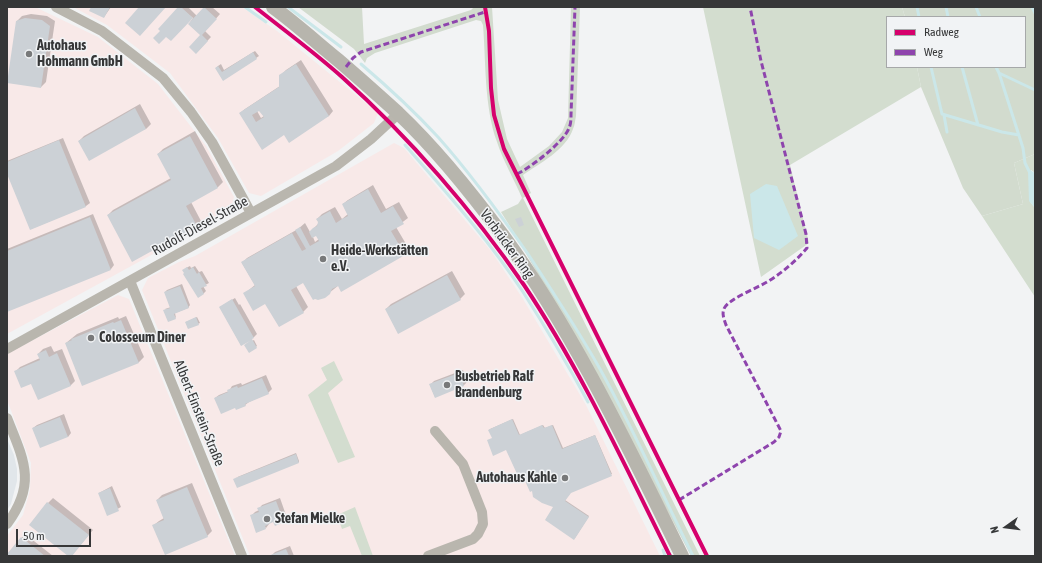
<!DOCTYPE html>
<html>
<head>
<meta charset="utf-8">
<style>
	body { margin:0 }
	#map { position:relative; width:1042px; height:563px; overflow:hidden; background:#f2f3f4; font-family:"Asap Condensed",sans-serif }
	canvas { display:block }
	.frame { position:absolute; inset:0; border:8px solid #363738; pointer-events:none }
	.legend { position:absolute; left:886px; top:16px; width:140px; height:52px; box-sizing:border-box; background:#f1f3f5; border:1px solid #a6a8a9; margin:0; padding:5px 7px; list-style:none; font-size:12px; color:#363738 }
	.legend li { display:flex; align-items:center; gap:8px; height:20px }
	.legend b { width:20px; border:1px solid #a6a8a9 }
	.north { position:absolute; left:986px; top:507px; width:40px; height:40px; -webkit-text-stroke:3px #f1f3f5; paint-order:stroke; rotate:256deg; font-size:11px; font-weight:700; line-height:16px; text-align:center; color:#363738 }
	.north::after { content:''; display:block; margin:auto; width:14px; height:18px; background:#363738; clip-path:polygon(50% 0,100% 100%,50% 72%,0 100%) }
	.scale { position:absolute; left:16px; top:529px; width:75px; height:18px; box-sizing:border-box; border:2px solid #363738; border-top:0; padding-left:5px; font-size:12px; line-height:14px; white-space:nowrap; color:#363738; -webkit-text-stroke:3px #f1f3f5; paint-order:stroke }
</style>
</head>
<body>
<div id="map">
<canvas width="1042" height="563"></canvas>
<div class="frame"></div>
<ul class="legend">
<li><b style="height:5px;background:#d6006c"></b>Radweg</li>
<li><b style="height:5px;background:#8e44ad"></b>Weg</li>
</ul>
<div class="north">N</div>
<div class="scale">50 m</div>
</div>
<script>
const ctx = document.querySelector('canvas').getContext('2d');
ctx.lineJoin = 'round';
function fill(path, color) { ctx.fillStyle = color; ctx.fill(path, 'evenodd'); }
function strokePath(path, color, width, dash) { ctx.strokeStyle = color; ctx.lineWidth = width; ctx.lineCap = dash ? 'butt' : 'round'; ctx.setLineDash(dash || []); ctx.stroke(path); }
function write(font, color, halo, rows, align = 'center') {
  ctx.font = font + ' "Asap Condensed",sans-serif'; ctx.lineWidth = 3; ctx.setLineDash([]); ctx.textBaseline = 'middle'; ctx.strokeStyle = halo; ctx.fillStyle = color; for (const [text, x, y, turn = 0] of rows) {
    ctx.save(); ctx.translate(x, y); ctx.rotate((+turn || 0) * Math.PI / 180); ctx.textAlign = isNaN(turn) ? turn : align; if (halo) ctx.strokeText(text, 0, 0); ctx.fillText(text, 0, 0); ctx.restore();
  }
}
const built = new Path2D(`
	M7,439L14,455L17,469V481L11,504L7,510Z`);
const industrial = new Path2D(`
	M7,7H35L98,37L158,84L206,146L234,197L230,212L7,334Z
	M73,7H242L277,31L378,113L374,123L338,151L261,196L249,193L218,138L170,73L107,25Z
	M394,143L404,148L491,251L523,299L586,405L660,556H250L142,290L148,278L179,262L195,256Z
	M118,295L129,299L235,556H7V536L23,515L30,490L31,463L7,400V354Z`);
const green = new Path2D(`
	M298,7H362L364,44L471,10L474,7H492L498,100L507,139L520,167L549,146L562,132L568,118L571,7H580L576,116C575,120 575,125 573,129C566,150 540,163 523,175L531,193L523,198L700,556H691L605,392L516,236L501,212L518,204L522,198C514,179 503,161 497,142C484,106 486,62 483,25L481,21L476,20L375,53L367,58L365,63L354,49Z
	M902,7H1035V154L1014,163L1023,204L982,216L963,188L921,87L917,67H1025V17H905Z`);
const forest = new Path2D(`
	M703,7H902L905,17H887V67H917L921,87L790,165L809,243L761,277Z
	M1035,154V173L1031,170L1029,200L1035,208V297L982,216L1023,204L1014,163Z
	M334,361L343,380L328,393L355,457L338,463L308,395L327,380L321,368Z
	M355,507L373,556H362L350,526L342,529L337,515Z`);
const water = new Path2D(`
	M1030,170L1035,173V208L1029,201L1028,171Z
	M766,184L777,186L798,236L779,250L754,238L750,194Z`);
const shadow = new Path2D(`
	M92,7H111L104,17L91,10Z
	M179,7H188L197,16L205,7H212L220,14L205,31L211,37L196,53L201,35L189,24L193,18Z
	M31,14L47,16L55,21L46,82L41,87L17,21L22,16Z
	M255,51L259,56L223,80L216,68L218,66L221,64L224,70Z
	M301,60L333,111L329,116L284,134L262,148L240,113L245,109L280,86V76L286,70ZM259,109L264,116L261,118L257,111Z
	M140,104L151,124L146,129L79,141L84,136Z
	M195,131L223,182L218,187L191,202L201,221L196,226L108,215L113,210L171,178L158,154L163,149Z
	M63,138L90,203L86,206L31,229L7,171V161Z
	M373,185L386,209L399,202L408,218L396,227L409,249L404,254L339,285L329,293L303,281L296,286L308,307L303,312L279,326L266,302L244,294L255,285L242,263L247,258L298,229L305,223L310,232L319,223L317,219L322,214L335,207L342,219L348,214L343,204L348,200ZM316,235L319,239L315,242L313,237Z
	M93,214L114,265L111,269L7,311V249Z
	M190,266L191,268L195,266L199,272L202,271L209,283L203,286L206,291L203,294L186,268Z
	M452,271L465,294L460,299L386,309L391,304Z
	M182,284L190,305L188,308L175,313L176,318L165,309L171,307L165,292L167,290Z
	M235,298L239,305L240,304L257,334L254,337L241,345L220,307Z
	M126,316L144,357L139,362L82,384L66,343L77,334L118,317L119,319Z
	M197,317L200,323L188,328L186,322Z
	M254,340L257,346L249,352L246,344Z
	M51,346L54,352L62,349L75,381L70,386L31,383L15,372L20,367L40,358L38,354L43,349Z
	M463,370L467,382L464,385L435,397L430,385L434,381Z
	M266,375L272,389L268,393L249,402L245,405L235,407L215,398L219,395L229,391L232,386L241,383L242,385Z
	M64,414L71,433L68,437L33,428L37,425Z
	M513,419L520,435L543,425L545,428L553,425L563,448L595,435L612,474L571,492L565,500L589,516L575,538L554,507L532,490L507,448L493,438L489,430L490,429Z
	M296,453L299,461V462L235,478Z
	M192,483L212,531L207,536L154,525L159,521L164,518L157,500L162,495Z
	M112,486L121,507L108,514L99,493Z
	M53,498L93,530L71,556H70L48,503Z
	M280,498L287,518L284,521H274L269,523V524L266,528L251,516L255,512L259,510V509L262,505Z
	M25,534L53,556H7Z
	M290,546L294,556H271L275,552Z`);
const stream = new Path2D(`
	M245,7L266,22
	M288,7L341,47
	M917,7L919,17
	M946,7L948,17
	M976,7L980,17
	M1032,7L1035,13
	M361,64C388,87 414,111 438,137C471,174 500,214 528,254C553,292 578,330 600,369C634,430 662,494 693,556
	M931,67L942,114L1002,132L1019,135
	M962,67L978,125
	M996,67L999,73L1035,90
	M999,73L1023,148L1025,163L1030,173
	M944,115L947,132
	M405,145C446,192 489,240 523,292C546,328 568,365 588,402
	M663,550L665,556`);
const building = new Path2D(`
	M91,7L101,8V7H110L104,18L89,11Z
	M139,7H166L140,36L125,23Z
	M178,7H181L193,18L171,41L166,37L159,44L153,38L160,31L158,29Z
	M204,7L217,19L202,35L208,41L196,54L189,47L200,35L188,24Z
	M25,18L42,20L50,26L41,88L7,83L16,21Z
	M253,52L257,59L223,81L215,68L218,66L222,72Z
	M296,64L329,116L289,143L284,135L262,150L239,113L279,87V75ZM259,111L264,117L256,122L252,115Z
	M135,108L146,129L89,161L78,141Z
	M190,136L218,188L186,206L197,226L132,262L107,215L171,180L157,154Z
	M59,140L86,207L30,230L7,174V162Z
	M368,189L381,213L393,206L404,224L391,231L405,255L341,292L338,286L332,289L330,294L325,298L318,300L315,299L313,300L303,283L291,290L304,313L279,327L265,304L253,311L243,293L255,286L241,262L292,233L302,251L306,249L295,230L300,227L310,246L319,241L316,236L312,238L309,232L313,228L317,226L318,222L316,219L330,211L336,223L342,219L348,216L342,204Z
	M90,217L111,270L7,312V251Z
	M521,217L524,225L519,227L515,219Z
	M187,267L189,270L193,267L197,274L199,272L207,286L201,288L204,294L198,298L183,274L184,273L182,270Z
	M447,275L461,300L398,334L385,309Z
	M180,286L189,308L174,314L176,319L168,322L163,310L170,308L164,292Z
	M232,299L254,338L252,339L257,348L249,353L244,345L250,341L241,346L219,307Z
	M196,317L199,325L188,329L185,322Z
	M121,320L139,363L82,386L65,343L72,340L71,339L113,322L114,323Z
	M46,350L49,357L57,353L71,386L38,400L31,384L21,388L14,371L40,360L37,354Z
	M459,373L464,386L435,398L429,384Z
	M262,378L269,394L245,404L246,406L236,410L235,408L221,414L214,398L228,392L227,390L237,386L238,388Z
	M60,417L68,437L40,448L32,428Z
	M512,419L519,435L542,425L544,428L552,425L562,449L595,435L612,476L571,493L565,501L589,517L574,540L545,520L553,507L542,503L533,497L532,491L530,492L522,474L518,476L506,450L493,456L487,440L492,438L488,430Z
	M296,454L299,463L237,488L233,479Z
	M187,487L208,537L165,555L152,525L164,520L156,500Z
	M110,488L119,511L107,516L98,493Z
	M276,501L284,522L275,526L273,522L265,526L266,529L256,533L250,515L259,512L257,508Z
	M47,502L89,535L72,556H68L29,525Z
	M21,537L45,556H7V554Z
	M286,549L289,556H268Z`);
const street = new Path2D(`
	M56,7L102,31L163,78L191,112L212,142L251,213
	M130,281L242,556
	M7,349L336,166L371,139L398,114
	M7,418C24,460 37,484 7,524
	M428,556L473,539L478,534L483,524L482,512L463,464L435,431`);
const secondary = new Path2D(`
	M273,7C296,24 316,42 338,60C358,77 378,95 398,113C436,149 473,195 504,237C575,334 629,449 682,556`);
const quiet = new Path2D(`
	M346,67L353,58L361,52L485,12
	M517,174C530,168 564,142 569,128C571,124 571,119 571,115L575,7
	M679,500L774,442L779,437L781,431L726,325C724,319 721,313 725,307C731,298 757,288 767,282C782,273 796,261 807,248L806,234L761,61L750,7`);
const cycleway = new Path2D(`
	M255,7C284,30 314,52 342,77C409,137 473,211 524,285C581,370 624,464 670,556
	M485,7L489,31L491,88L494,115L504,149L707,556`);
const markers = [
	[29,54,4,"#78797a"],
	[323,259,4,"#78797a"],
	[91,338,4,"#78797a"],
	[447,385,4,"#78797a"],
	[565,478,4,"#78797a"],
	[267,519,4,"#78797a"]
];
const poiNames = [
	["Autohaus",37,46],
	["Hohmann GmbH",37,62],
	["Heide-Werkstätten",331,251],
	["e.V.",331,267],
	["Colosseum Diner",99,338],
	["Busbetrieb Ralf",455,377],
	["Brandenburg",455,393],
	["Autohaus Kahle",557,478,"right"],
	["Stefan Mielke",275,519]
];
const streetNames = [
	["Rudolf-Diesel-Straße",200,226,-29],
	["Vorbrücker Ring",507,244,54],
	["Albert-Einstein-Straße",199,413,68]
];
fill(built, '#e1e6ea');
fill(industrial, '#f8e9e8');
fill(green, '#d2dbce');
fill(forest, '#d3ddcf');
fill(water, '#cbe7e9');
fill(shadow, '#0003');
strokePath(stream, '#cbe7e9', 3);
fill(building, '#ccd1d6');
strokePath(street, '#b9b6ae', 10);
strokePath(secondary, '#b7b5ad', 14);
strokePath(quiet, '#8e44ad', 3, [6, 3]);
strokePath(cycleway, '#d6006c', 4);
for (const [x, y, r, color] of markers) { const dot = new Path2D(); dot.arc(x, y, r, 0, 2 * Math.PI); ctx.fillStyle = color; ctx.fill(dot); strokePath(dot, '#f1f3f5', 1.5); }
write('bold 14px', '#363738', '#f1f3f5', poiNames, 'left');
write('14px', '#363738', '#f1f3f5', streetNames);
</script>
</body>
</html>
